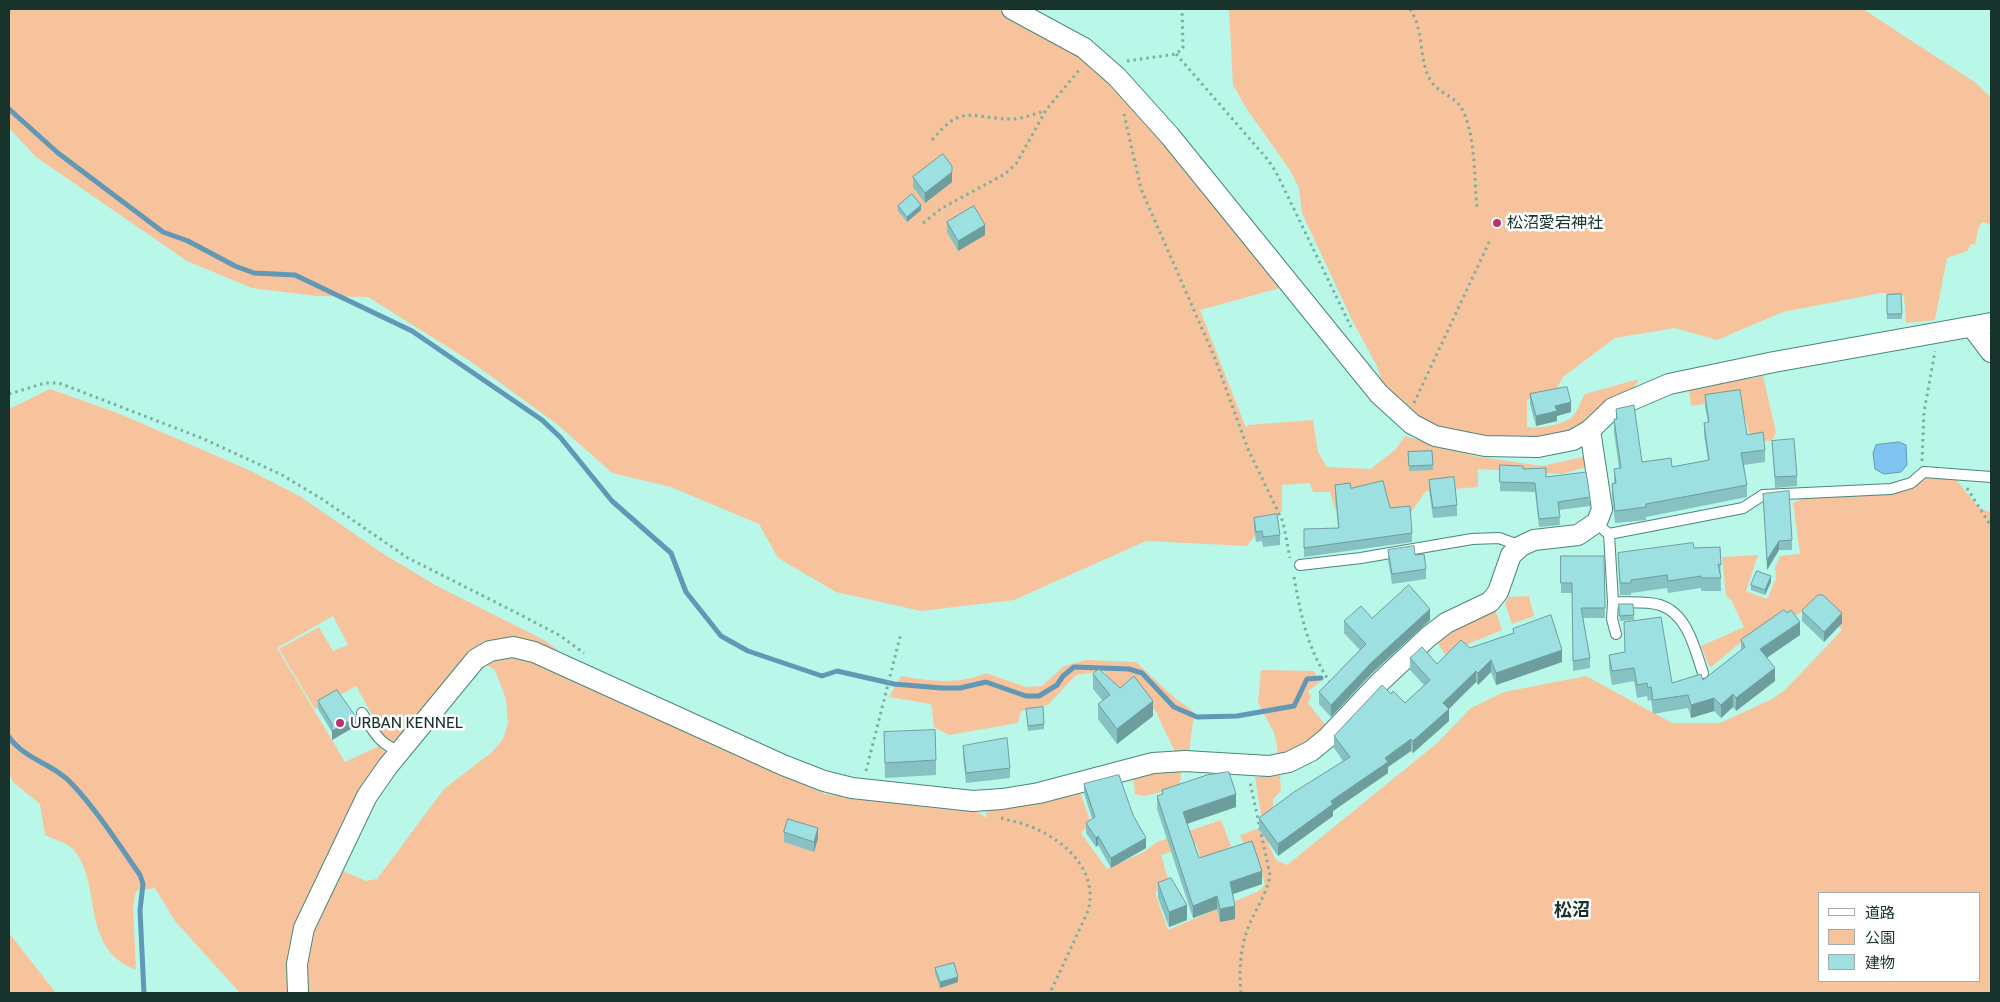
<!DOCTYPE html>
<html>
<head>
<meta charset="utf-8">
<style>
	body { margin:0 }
	#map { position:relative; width:2000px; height:1002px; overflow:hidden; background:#b9f8e9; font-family:Cabin,"Noto Sans JP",sans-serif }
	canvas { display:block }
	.frame { position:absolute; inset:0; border:10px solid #18322c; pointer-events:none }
	.legend { position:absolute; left:1818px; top:892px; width:162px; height:90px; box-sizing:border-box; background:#fff; border:1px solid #a3adab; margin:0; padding:6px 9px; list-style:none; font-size:15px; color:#18322c }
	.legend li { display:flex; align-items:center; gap:10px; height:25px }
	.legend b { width:25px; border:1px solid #a3adab }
</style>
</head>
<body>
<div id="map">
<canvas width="2000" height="1002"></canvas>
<div class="frame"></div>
<ul class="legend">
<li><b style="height:6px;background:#fff"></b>道路</li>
<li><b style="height:14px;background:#f7c39c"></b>公園</li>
<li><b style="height:14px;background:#9de0e2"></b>建物</li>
</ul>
</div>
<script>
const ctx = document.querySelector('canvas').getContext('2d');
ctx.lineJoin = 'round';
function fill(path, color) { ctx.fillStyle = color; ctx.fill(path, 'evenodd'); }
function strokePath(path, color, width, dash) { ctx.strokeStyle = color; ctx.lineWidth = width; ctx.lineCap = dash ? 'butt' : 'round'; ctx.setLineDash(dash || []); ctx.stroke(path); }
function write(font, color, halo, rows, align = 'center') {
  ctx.font = font + ' Cabin,"Noto Sans JP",sans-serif'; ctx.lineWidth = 5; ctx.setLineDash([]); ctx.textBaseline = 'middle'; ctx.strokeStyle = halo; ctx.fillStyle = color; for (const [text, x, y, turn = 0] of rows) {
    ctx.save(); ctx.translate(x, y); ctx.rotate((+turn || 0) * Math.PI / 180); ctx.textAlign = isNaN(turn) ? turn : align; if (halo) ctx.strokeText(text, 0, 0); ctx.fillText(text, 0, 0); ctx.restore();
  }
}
const green = new Path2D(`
	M9,9H997L1087,59L1112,80L1280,288L1200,310L1246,428L1248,425L1313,420L1318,452L1327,467L1371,469L1396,449L1405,436L1474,456L1542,466L1583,457L1587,460V467L1561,474L1478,469V487L1426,491L1411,512L1360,517L1335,509L1330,492H1313L1310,483L1282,485V511L1264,524L1247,546L1146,541L1014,600L921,611L836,592L778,558L759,524L671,487L612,473L557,424L467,359L368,297L316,296L252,288L187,261L36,157L9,128Z
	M1229,9H1863L1976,83L1991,98V225L1982,222L1978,230L1975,245L1971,244L1967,251L1947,258L1935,320L1906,323L1904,296L1881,293L1783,312L1717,340L1675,328L1615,338L1563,377L1557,388L1527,400V427C1539,429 1564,425 1573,416C1578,411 1581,400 1585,394L1639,379L1633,389L1584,425L1566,435L1524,438L1471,434L1435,427L1413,413L1382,384L1378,368L1352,320L1302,213L1299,188L1290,170L1248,111L1233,85Z
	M1763,376L1776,432L1772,441L1751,440L1740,398L1691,406L1689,389Z
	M50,389L120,414L251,471L301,497L385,555L437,586L546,641L629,707L825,794L934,808L974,810L987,818L984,807L1080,792L1091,823L1081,833L1107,869L1144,852L1157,842L1221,820L1231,846L1203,864L1196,844L1161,855L1169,882L1155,893L1168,930L1259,891L1265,885L1258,858L1245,847L1240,835L1263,827L1255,777L1280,776L1281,791L1273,799L1272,823L1277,833L1267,841L1276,860L1287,865L1436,744L1471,708L1504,692L1586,676L1672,723H1720L1772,699L1785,690L1842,630L1815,601L1797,615L1752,633L1710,668L1701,646L1744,627L1731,600L1726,596L1722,557L1758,555L1746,591L1767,599L1776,579L1775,568L1780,556L1800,554L1793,503L1804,498L1890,494L1909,490L1928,476L1954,477L1978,507L1991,513V993H240L175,921L155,888L136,891L133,907L136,970C78,947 104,885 73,849C67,843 53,839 45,835L40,804L13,782L9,773V409ZM333,616L348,645L333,651L319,627L279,649L315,709L356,686L386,740L393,743L399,742L474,657L495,670L506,699L508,724L503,739L492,752L444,789L377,879L366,881L341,870L387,755L379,746L345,762L277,648ZM1819,893H1979V981H1819Z
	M1529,596L1534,616L1512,624L1505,603L1509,597Z
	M1495,609L1502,630L1468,644L1447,658L1436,640Z
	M1086,660L1136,662L1175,698L1194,712L1189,753L1176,754L1156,712L1135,687L1121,695L1104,671L1076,675L1048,705L1021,711L1018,723L949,735L934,727L931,704L889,697L901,676C928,681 960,685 986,673L1026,687L1042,686L1064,666Z
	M1261,670L1314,671L1320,682L1308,691L1311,697L1308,703L1327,727L1308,743L1278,754L1275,735L1258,702Z
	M1181,770L1180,788L1144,796L1135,794L1133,775L1154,771Z
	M9,933L56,993H9Z`);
const water = new Path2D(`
	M1899,442L1906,445L1907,465L1901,472L1884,474L1875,469L1873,453L1876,445Z`);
const stream = new Path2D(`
	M9,109L58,153L163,232L188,241L235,266L254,273L295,275L412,331L542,420L560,437L612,501L671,553L686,592L721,636L748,651L822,676L837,671L894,684L941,688H960L986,682L1026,696H1039L1057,685L1063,676L1074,667L1129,669L1142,673L1174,707L1197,717L1237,716L1294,706L1307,679L1321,678
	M9,737C25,760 55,764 73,785C98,812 119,845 140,875L143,884L140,910L144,993`);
const path = new Path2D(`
	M1410,9C1425,31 1418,61 1431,81C1438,92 1453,96 1460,106C1476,130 1474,179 1477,208
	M1176,54L1268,160L1276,172L1351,327
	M1127,61L1176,54L1183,48L1182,9
	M1124,114L1141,189L1214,356L1248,449L1283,522L1290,558
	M932,140C964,102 970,119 1011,119C1023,119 1034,114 1045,111
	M923,223L942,208L1005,174L1016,164L1046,110L1080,69
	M9,394L45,383H59L204,439L282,475L322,499L408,558L517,613L559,635L584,653
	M1414,403L1491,238
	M1922,461L1924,412L1935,351
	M1967,488L1991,526
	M1294,577C1301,616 1308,652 1332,685
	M866,771L901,633
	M1001,818C1007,820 1013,821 1020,823C1058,834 1100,867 1088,911L1050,993
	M1241,993C1239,971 1240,949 1248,928C1255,910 1267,894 1270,875L1250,782`);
const service = new Path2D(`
	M1604,530L1609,534L1613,602L1612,619L1616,634
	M1609,534L1743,508L1763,495L1891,489L1911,483L1924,472L1991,477
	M1300,565L1361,558L1472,539L1499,538L1521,546
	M1613,602C1628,603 1646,601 1660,605C1688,614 1695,650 1703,673
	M362,713C373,730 379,745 400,751`);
const minor = new Path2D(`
	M1012,9L1084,48L1117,77L1170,136L1379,394L1412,424L1435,436L1485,446L1538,447L1573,440L1590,430L1613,408L1669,384L1774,362L1991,323
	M1972,327L1991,352
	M298,993L297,964L304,928L367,796L388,766L476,659L490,651L513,647L534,652L783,765L824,781L852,788L973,801L1002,799L1039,793L1153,763L1185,761L1269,766L1289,762L1311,751L1327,738L1379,683L1428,637L1446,623L1490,602L1498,592L1511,555L1521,546L1534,540L1578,535L1597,522L1602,509L1590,430`);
const wall = new Path2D(`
	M913,177L952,182L925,203L913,187Z
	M898,206L921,210L907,222L898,211Z
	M947,222L985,235L958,251L947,232Z
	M1991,288V307H1990V297Z
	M1901,294L1902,319H1887V295Z
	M1530,394L1571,412L1557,416V421L1536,426L1530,404Z
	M1705,395L1747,435L1765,450V462L1744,465L1747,485V497L1646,517V520L1615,523L1612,496V484L1614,483V469L1619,468L1614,432V419H1616V409L1642,462L1672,467L1708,460L1704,435V423L1708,422L1705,407Z
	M1772,441L1797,476V486L1775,488Z
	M1432,451L1433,470L1409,471L1408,452Z
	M1500,465L1523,469L1546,477L1590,497V506L1559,510L1560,525L1539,527L1535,492L1500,491Z
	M1429,480L1457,505V516L1433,518L1429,490Z
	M1335,485L1351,488L1390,508L1412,533V542L1304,557V529L1338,528L1335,494Z
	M1763,494L1792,540V550H1779L1767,570Z
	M1254,518L1280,535V545L1263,547L1262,541L1256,542L1254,528Z
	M1720,547L1721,591H1701V588L1668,593L1667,588L1631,593V595H1620L1618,553Z
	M1388,550L1415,555L1426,569V579L1392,584L1388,560Z
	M1561,556H1604L1605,618H1583L1590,658V668L1573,671L1572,593H1561Z
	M1771,582L1765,595L1751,590V585Z
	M1619,604L1634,615V620L1620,621Z
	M1802,611L1842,623L1824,642L1802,621Z
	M1372,618L1430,620L1371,674L1331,717L1319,704V692L1360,650L1344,633V621Z
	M1624,622L1672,683L1703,680L1741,650V640L1800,635L1767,658L1775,681L1736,711L1733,707L1721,718L1714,711L1691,718L1688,708L1653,714L1651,700L1648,701L1647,696L1637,698L1634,681L1612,685L1609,668V655L1625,652Z
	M1513,629L1562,662L1496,685L1491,672L1478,685L1476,682L1448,709L1449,721L1413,753L1411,751L1388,767V773L1333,811V816L1278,856L1259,829V818L1343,761L1334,748V736L1391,694L1405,703L1424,685L1410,670V658L1437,664L1470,648L1513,633Z
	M1093,674L1153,716L1117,744L1098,719V704L1103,701L1093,689Z
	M318,701L356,726L332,740V732L318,709Z
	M1026,709L1044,724V729L1028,731Z
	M884,732L936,760V775L885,778Z
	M963,746L1010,768V778L966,783L963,756Z
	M1084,784L1133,815L1146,848L1111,868L1098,845L1096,847L1086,833V823L1092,819L1084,793Z
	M1162,790L1236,807L1187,824L1199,858L1262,884L1233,894L1235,919L1220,922L1217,909L1193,918L1157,809V796L1162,795Z
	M784,832L818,838L814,852L784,842Z
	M1158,883L1187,920L1169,927L1158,898Z
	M935,968L958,982L940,988L935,973Z`);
const shadedWall = new Path2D(`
	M952,172V182L925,203V193Z
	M921,205V210L907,222V217Z
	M985,225V235L958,251V241Z
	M1571,402V412L1557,416V421L1536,426V416L1555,406Z
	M1779,541V550L1767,570V560Z
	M1771,576V582L1765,595V590Z
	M1430,609V620L1371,674L1331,717V705L1371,663Z
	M1842,613V623L1824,642V632Z
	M1800,622V635L1760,662V649Z
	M1562,650V662L1496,685V673Z
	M1491,660V672L1478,685V673Z
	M1775,668V681L1736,711V698Z
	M1476,671V682L1444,714L1449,709V721L1413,753V741L1443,703Z
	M1733,694V707L1721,718V705Z
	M1714,698V711L1691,718V705Z
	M1153,701V716L1117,744V729Z
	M356,717V726L332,740V731Z
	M1411,739V751L1388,767V773L1333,811V816L1278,856V844L1385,758Z
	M1236,794V807L1183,825V812Z
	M818,828V838L814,852V842Z
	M1098,836V845L1096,847V838Z
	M1146,838V848L1111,868V858Z
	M1262,871V884L1230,895V882Z
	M1217,896V909L1193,918V906Z
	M1187,905V920L1169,927V912Z
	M1235,906V919L1220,922V909Z
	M958,977V982L940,988V982Z`);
const building = new Path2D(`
	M943,154L952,166V172L925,193L913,177Z
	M912,194L921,205L907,217L898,206Z
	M974,206L985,225L958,241L947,222Z
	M1901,294L1902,314H1887V295Z
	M1567,387L1571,402L1555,406L1557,411L1536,416L1530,394Z
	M1740,390L1747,435L1763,432L1765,450L1741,453L1747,485L1646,504V507L1615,511L1612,484L1616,483L1614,469L1621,468L1614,419H1617L1616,409L1634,405L1642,462L1671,458L1672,467L1709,460L1704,423L1709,422L1705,395Z
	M1794,439L1797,476L1775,477L1772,441Z
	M1432,451L1433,465L1409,466L1408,452Z
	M1500,465L1523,466V469L1546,468V477L1586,472L1590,497L1558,502L1560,517L1539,519L1535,483L1500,482Z
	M1454,477L1457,505L1433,508L1429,480Z
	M1383,481L1390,508L1410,506L1412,533L1304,548V529L1339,528L1335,485L1350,483L1351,488Z
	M1789,491L1792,540L1779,541L1767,560L1763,494Z
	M1277,514L1280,535L1263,537L1262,531L1256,532L1254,518Z
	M1693,543L1694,548L1720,547L1721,565L1718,564L1721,578H1701V576L1668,581L1667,575L1631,580V583H1620L1618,553Z
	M1414,546L1415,555L1424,554L1426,569L1392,574L1388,550Z
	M1561,556H1604L1605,608H1581L1590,658L1573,661L1572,583H1561Z
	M1757,571L1771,576L1765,590L1751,585Z
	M1409,585L1430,609L1371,663L1331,705L1319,692L1366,644L1344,621L1361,606L1372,618Z
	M1818,595H1823L1842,613L1824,632L1802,611Z
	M1619,604H1633L1634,615L1620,616Z
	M1784,610L1787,613L1791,610L1800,622L1760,649L1775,668L1736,698L1733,694L1721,705L1714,698L1691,705L1688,695L1653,700L1651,687L1648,688L1647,683L1637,685L1634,668L1612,671L1609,655L1625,652L1624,622L1661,617L1672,683L1701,674L1703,680L1745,647L1741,640Z
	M1551,615L1562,650L1496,673L1491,660L1478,673L1476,671L1443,703L1449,709L1413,741L1411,739L1385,758L1388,762L1331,801L1333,804L1278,844L1259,818L1294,792L1350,757L1334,736L1382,685L1391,694L1393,691L1405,703L1430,680L1410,658L1422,647L1437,664L1461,640L1470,648L1514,633L1513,629Z
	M1099,669L1120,688L1134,676L1153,701L1117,729L1098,704L1110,695L1093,674Z
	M337,690L356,717L332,731V724L318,701Z
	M1043,707L1044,724L1028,726L1026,709Z
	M935,730L936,760L885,763L884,732Z
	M1007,738L1010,768L966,773L963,746Z
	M1229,772L1236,794L1183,812L1199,858L1252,841L1262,871L1230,882L1235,906L1220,909L1217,896L1193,906L1157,796L1163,794L1162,790L1207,775Z
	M1119,775L1133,815L1146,838L1111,858L1098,836L1096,838L1086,823L1095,817L1084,784Z
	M788,819L818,828L814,842L784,832Z
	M1171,878L1187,905L1169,912L1158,883Z
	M954,963L958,977L940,982L935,968Z`);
const markers = [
	[1497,223,5,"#bc326e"],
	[340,723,5,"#bc326e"]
];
const poiNames = [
	["松沼愛宕神社",1507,223],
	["URBAN KENNEL",350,723]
];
const neighbourhoodNames = [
	["松沼",1572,911]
];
fill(green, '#f7c39c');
fill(water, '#80c4f1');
strokePath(water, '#6198b6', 1);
strokePath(stream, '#6198b6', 5);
strokePath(service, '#4a877a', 12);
strokePath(minor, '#4a877a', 22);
strokePath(path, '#7cada1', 3, [2.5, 4]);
strokePath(service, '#fff', 10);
strokePath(minor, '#fff', 20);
fill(wall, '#87c1c2');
fill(shadedWall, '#6e9d9e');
fill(building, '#9de0e2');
strokePath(building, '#6e9d9e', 1);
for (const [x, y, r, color] of markers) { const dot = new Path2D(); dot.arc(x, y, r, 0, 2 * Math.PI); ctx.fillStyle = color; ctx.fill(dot); strokePath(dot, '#fff', 2); }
write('16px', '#18322c', '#fff', poiNames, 'left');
write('bold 18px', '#18322c', '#fff', neighbourhoodNames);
</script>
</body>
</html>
